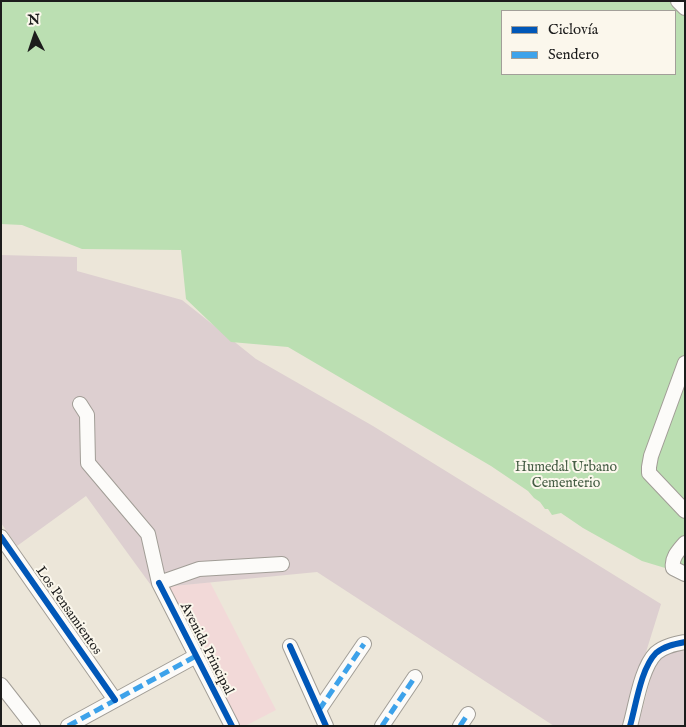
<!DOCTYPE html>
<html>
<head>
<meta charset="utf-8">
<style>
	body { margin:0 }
	#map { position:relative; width:686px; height:727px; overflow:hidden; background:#ece6d9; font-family:"IM FELL English",serif }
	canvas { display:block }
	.frame { position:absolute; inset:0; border:2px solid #1c1c1c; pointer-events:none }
	.legend { position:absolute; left:501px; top:10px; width:175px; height:65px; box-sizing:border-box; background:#fbf7ec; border:1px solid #a29f99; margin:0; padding:6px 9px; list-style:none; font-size:15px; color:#1c1c1c }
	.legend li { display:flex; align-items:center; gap:10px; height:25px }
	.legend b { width:25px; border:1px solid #a29f99 }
	.north { position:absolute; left:10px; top:10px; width:50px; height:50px; -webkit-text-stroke:4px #fbf7ec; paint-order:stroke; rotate:356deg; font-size:14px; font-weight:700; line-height:20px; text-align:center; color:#1c1c1c }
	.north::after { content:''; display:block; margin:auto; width:18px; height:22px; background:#1c1c1c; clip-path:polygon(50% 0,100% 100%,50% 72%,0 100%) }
</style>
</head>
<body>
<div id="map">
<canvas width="686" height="727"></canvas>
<div class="frame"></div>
<ul class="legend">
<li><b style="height:6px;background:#0057b8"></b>Ciclovía</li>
<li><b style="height:6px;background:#3da2ea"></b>Sendero</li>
</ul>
<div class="north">N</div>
</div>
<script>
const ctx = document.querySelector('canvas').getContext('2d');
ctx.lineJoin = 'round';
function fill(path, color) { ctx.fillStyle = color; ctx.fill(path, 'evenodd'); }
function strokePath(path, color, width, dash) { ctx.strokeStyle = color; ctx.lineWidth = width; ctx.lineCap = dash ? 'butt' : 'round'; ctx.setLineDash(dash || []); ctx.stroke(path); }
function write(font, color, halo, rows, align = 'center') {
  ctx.font = font + ' "IM FELL English",serif'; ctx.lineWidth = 4; ctx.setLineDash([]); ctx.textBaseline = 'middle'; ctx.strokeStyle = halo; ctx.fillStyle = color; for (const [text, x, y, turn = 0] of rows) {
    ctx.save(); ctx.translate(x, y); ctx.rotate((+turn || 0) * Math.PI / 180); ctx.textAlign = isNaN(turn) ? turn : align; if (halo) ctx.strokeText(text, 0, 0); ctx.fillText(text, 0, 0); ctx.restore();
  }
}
const built = new Path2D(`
	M210,582L276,710L245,726H232L165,587Z`);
const industrial = new Path2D(`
	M1,255L77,257V271L182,300L256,359L373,426L661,604L623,726H554L317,572L153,588L86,496L17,546L1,523Z
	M678,648L685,649V726H638L652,673L664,654Z`);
const green = new Path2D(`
	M1,1H685V574L642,561L583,528L561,513L552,515L548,509H545L540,502L534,498L528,491L491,466L288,347L231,342L186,299L181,250L82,249L22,225L1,224ZM502,11H675V74H502Z`);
const minor = new Path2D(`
	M678,1L685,8
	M685,363L651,456L649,467V473L685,511
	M80,404L87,415L88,463L148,534L159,583L232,726
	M1,537L115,700
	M685,543C679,550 671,558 673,568L685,574
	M159,583L199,569L282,564
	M290,646L326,726
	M1,685L33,726
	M319,710L364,644
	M68,726L196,656
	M382,726L415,677
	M460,726L468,714
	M630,726C636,705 641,668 656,653C664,646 675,644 685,642`);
const quiet = new Path2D(`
	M319,710L364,644
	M68,726L196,656
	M382,726L415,677
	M460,726L468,714`);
const cycleway = new Path2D(`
	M1,537L115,700
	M159,583L232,726
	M290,646L326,726
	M630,726C636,705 641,668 656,653C664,646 675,644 685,642`);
const parkNames = [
	["Humedal Urbano",566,468],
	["Cementerio",566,484]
];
const streetNames = [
	["Los Pensamientos",68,611,55],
	["Avenida Principal",206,649,63]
];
fill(built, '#f2d9d8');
fill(industrial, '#ddcfd0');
fill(green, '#bbdfb2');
strokePath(minor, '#a19d96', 16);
strokePath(minor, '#fcfbf9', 14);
strokePath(quiet, '#3da2ea', 5, [10, 5]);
strokePath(cycleway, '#0057b8', 6);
write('14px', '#465e45', '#fbf7ec', parkNames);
write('14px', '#1c1c1c', '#fbf7ec', streetNames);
</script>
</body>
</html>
